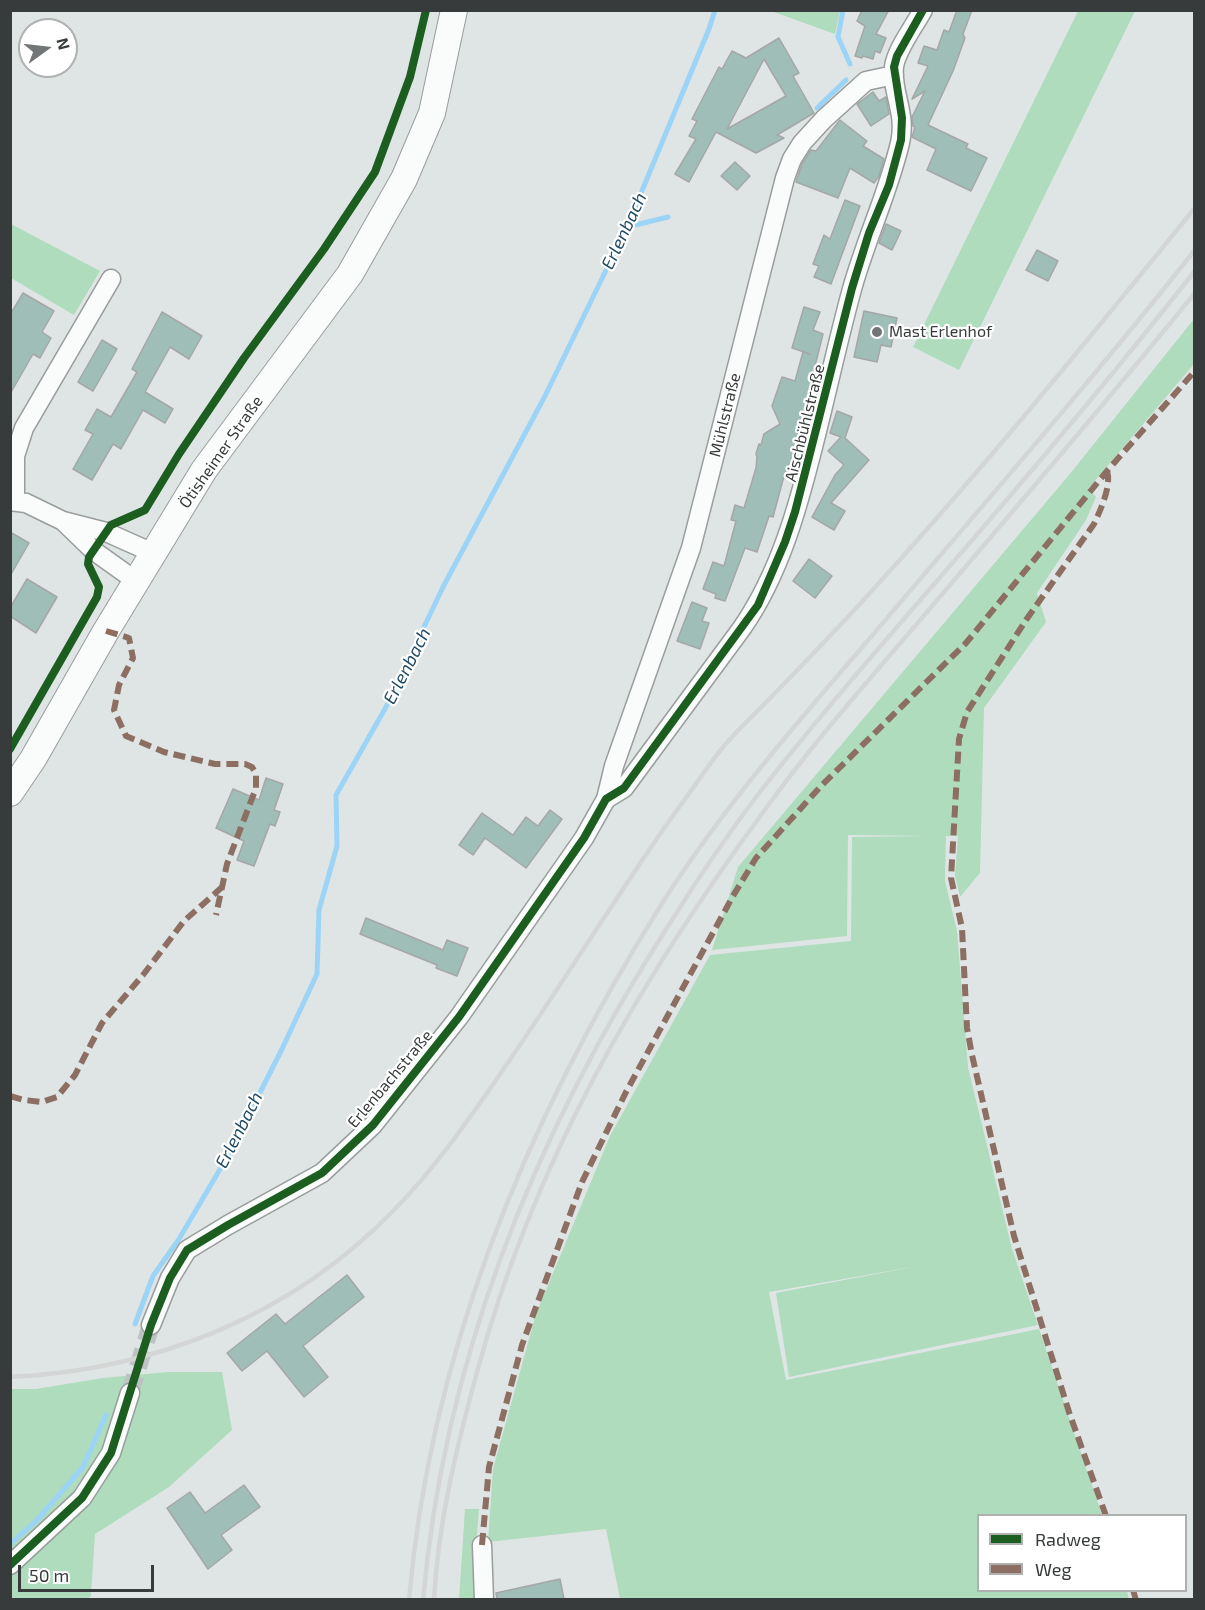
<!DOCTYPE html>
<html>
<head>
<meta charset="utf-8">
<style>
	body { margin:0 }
	#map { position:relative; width:1205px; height:1610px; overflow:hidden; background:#dfe5e4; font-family:"Exo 2",sans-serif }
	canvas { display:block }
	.frame { position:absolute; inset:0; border:12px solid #373b3b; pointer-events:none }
	.legend { position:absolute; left:977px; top:1514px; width:210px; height:78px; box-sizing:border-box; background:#fff; border:2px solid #afb1b1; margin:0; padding:8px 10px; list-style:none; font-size:18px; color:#373b3b }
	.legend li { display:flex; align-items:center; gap:12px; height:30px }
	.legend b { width:30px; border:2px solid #afb1b1 }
	.north { position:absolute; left:18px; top:18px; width:60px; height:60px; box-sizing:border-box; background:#fff; border:2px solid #afb1b1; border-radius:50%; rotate:75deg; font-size:16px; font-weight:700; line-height:24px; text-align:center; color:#373b3b }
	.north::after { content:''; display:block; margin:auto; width:21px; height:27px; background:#727676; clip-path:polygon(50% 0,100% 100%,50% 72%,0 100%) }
	.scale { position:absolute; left:18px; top:1565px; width:136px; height:27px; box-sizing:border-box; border:3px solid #373b3b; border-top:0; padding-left:8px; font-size:18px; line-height:21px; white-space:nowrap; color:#373b3b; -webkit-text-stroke:4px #fff; paint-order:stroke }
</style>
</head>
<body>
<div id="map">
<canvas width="1205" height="1610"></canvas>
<div class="frame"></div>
<ul class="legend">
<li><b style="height:8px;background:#1b5e20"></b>Radweg</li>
<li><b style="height:8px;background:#8d6e63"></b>Weg</li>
</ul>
<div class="north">N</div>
<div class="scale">50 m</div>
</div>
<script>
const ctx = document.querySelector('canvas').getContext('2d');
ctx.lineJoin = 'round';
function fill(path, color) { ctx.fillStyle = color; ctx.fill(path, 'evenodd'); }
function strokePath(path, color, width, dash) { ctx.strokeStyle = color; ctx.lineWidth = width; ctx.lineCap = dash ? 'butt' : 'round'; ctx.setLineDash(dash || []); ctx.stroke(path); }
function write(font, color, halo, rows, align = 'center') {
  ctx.font = font + ' "Exo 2",sans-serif'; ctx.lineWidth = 4.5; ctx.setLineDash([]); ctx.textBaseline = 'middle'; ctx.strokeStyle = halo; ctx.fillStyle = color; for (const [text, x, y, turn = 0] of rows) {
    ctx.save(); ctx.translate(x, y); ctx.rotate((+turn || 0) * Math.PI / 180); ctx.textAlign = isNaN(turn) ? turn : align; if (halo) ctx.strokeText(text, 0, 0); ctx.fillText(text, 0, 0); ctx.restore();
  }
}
const green = new Path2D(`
	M771,11H840L835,34Z
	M1078,11H1135L959,370L913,347Z
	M11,224L100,271L74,315L11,278Z
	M1194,319V364L1088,489L1096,497L1086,520L1037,593L1046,622L984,708L980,873L960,897L955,876L958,836H946L945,881L957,931L968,1067L1012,1249L1038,1325L789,1377L776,1293L918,1266L769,1292L786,1380L1039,1329L1102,1515L978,1516V1590L1127,1591L1129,1599H620L606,1529L488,1542L493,1469L536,1314L610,1136L710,955L851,941L852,837L929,836L848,835L847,936L712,950L738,867L1069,475Z
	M168,1372H222L232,1430L169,1487L95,1534L91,1596L87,1599H11L10,1389H36L103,1378Z
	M465,1509H479L476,1546L478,1599L459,1600Z`);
const stream = new Path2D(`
	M843,10L838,37L850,64
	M817,108L846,80
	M627,227L668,217
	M135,1324L153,1276L179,1239L229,1154L282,1049L317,974L319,910L337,846L336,795L386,707L443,587L545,396L627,227L709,29L715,10
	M10,1544L36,1521L83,1467L106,1415`);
const building = new Path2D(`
	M862,10H889L876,34L886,38L880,53L875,51L873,59L863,56L862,58L855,56L865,26L857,21Z
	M957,10H972L963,34L965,38L953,71L928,125L968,144L966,148L987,158L971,191L927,170L936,149L912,137L915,127L913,126L912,117L925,91L912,99L928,66L918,63L924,46L937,50L944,30L949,32Z
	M779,38L799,73L793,76L814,113L777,135L784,138L756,153L716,132L689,182L675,174L696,139L689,136L697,121L692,119L719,67L722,69L732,51L746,58ZM764,59L786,96L727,129Z
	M873,92L879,101L886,97L889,114L871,126L857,104Z
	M840,120L867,141L863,146L884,159L879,176L874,183L850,168L838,198L796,182L802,164L811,150L816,151Z
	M735,162L750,176L737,190L721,176Z
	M845,200L860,206L831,284L814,277L819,266L813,264L824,235L830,239Z
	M886,224L901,231L892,250L879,243Z
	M1037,250L1058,261L1048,281L1026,270Z
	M23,293L54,311L42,332L51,338L40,358L33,354L10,394V315Z
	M804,307L820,312L813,330L823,334L812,378H815L791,464H789L784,476L773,517L769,516L757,552L745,548L725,601L715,598L716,594L703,589L713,562L724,566L736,521L731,520L735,505L744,508L756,468L757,457L756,454L759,444L761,445L764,434L780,424L772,406L782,377L795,381L803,352L810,354L792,348Z
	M864,311L897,318L891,347L881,345L877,362L854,357Z
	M162,312L202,336L189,359L170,347L145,392L173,409L165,423L143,410L121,449L113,444L92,480L73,469L93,434L85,430L97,409L111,417L137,372L132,369Z
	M102,340L117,349L93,391L78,382Z
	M837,411L852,417L845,438L869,460L831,503L845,511L834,530L812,517L835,475L844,465L828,451L841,437L830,433Z
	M10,532L29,543L10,576Z
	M809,559L832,576L815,598L793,581Z
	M27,579L57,597L36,633L10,616V608Z
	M692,602L707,608L702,621L709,623L700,649L677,641Z
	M266,778L283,784L274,810L280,812L275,826L270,824L254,866L237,860L244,841L216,828L233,789L259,800Z
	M550,810L562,819L526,868L485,838L473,855L459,845L482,813L513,835L526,817L538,826Z
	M366,918L443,950L447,940L468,948L457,976L436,968L437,965L360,934Z
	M347,1275L364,1297L303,1346L328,1377L304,1397L267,1351L242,1371L227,1353L276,1314L285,1324Z
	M244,1485L260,1507L221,1535L232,1550L208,1569L167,1508L190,1492L205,1513Z
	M560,1579L564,1599H497L496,1593Z`);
const minorTunnel = new Path2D(`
	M130,1393L151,1325`);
const minor = new Path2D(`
	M10,501L26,503L63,521L106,532L153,553
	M15,501V456L24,428L111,279
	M64,522L94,551L136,581
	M606,799L624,788L742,628C780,573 798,507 814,443C827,392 838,340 852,289C866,239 888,193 900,143C907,113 891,92 894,67C896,50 915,25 923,10
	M151,1325L170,1278L187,1250L228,1225L322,1173L373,1125L459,1017L584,838L606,799L614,766L691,548L785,178L792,159L802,143L824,119L866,81L894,75
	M482,1545L484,1600
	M10,1565L82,1498L111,1453L130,1393`);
const secondary = new Path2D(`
	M10,793L33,759L106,631L204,470L350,274L404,179L432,113L454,10`);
const rail = new Path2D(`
	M10,1377C157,1370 293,1315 395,1209C433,1170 465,1125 496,1080C542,1014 585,946 629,880C650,848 671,818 693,788C703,774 713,759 724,746C740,727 760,709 778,690C812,655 846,620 878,584C988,463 1091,336 1194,209
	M409,1600C431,1345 532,1108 668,894C727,803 800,719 871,637C979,509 1090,383 1194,251
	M423,1600C445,1352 538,1127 672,920C698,878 726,837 756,797C825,708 900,624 974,538C1049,451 1123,362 1194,272
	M434,1600C438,1522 457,1446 477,1372C534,1162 636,985 764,811C812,744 867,682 921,619C1013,511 1105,404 1194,294`);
const quiet = new Path2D(`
	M106,631L129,638L133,658L119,685L114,710L126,736L164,752L215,764H245L252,767L256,774V788L227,864L216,915
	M10,1096L24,1100L42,1102L57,1097L75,1075L102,1023L143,975L184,921L221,888
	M1106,1516L1069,1412L1014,1236L972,1055L967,1028L962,928L951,878L959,739L967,712L1026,620L1094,524C1100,511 1112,485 1107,471
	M482,1545L489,1467L522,1345L582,1182L626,1092L733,896L756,858L821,786L966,643L1107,471L1194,372
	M1133,1590L1136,1600`);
const cycleway = new Path2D(`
	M10,749L97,597L99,587L88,564L89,557L111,525L145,510L179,454L244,358L324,249L375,172L410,77L426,10
	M10,1565L82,1498L111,1453L151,1325L170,1278L187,1250L228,1225L322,1173L373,1125L459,1017L584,838L606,799L624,788L758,605L785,542L795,512L852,288L869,233L889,185L901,140L902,118L894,67L897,56L923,10`);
const markers = [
	[877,332,6,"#727676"]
];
const poiNames = [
	["Mast Erlenhof",889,332]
];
const streetNames = [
	["Mühlstraße",725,415,-76],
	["Aischbühlstraße",805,423,-76],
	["Ötisheimer Straße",221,452,-55],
	["Erlenbachstraße",390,1079,-50]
];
const waterNames = [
	["Erlenbach",624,231,-65],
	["Erlenbach",407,666,-63],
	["Erlenbach",239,1130,-63]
];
fill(green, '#aedcbd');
strokePath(stream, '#9bd4f6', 5);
fill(building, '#a0beb8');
strokePath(building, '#a4a7a6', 1.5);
strokePath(minorTunnel, '#bdc3c2', 18, [18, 9]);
strokePath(minor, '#999d9c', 21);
strokePath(secondary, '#999d9c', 28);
strokePath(minor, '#fafbfb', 18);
strokePath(secondary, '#fafbfb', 26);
strokePath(rail, '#d4d6d6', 4.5);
strokePath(quiet, '#8d6e63', 6, [12, 6]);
strokePath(cycleway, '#1b5e20', 8);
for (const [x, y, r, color] of markers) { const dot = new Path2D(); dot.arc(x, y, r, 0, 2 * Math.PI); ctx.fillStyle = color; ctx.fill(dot); strokePath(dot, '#fff', 2); }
write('16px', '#373b3b', '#fff', poiNames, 'left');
write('16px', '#373b3b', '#fff', streetNames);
write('italic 18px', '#224c66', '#fff', waterNames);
</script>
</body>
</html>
